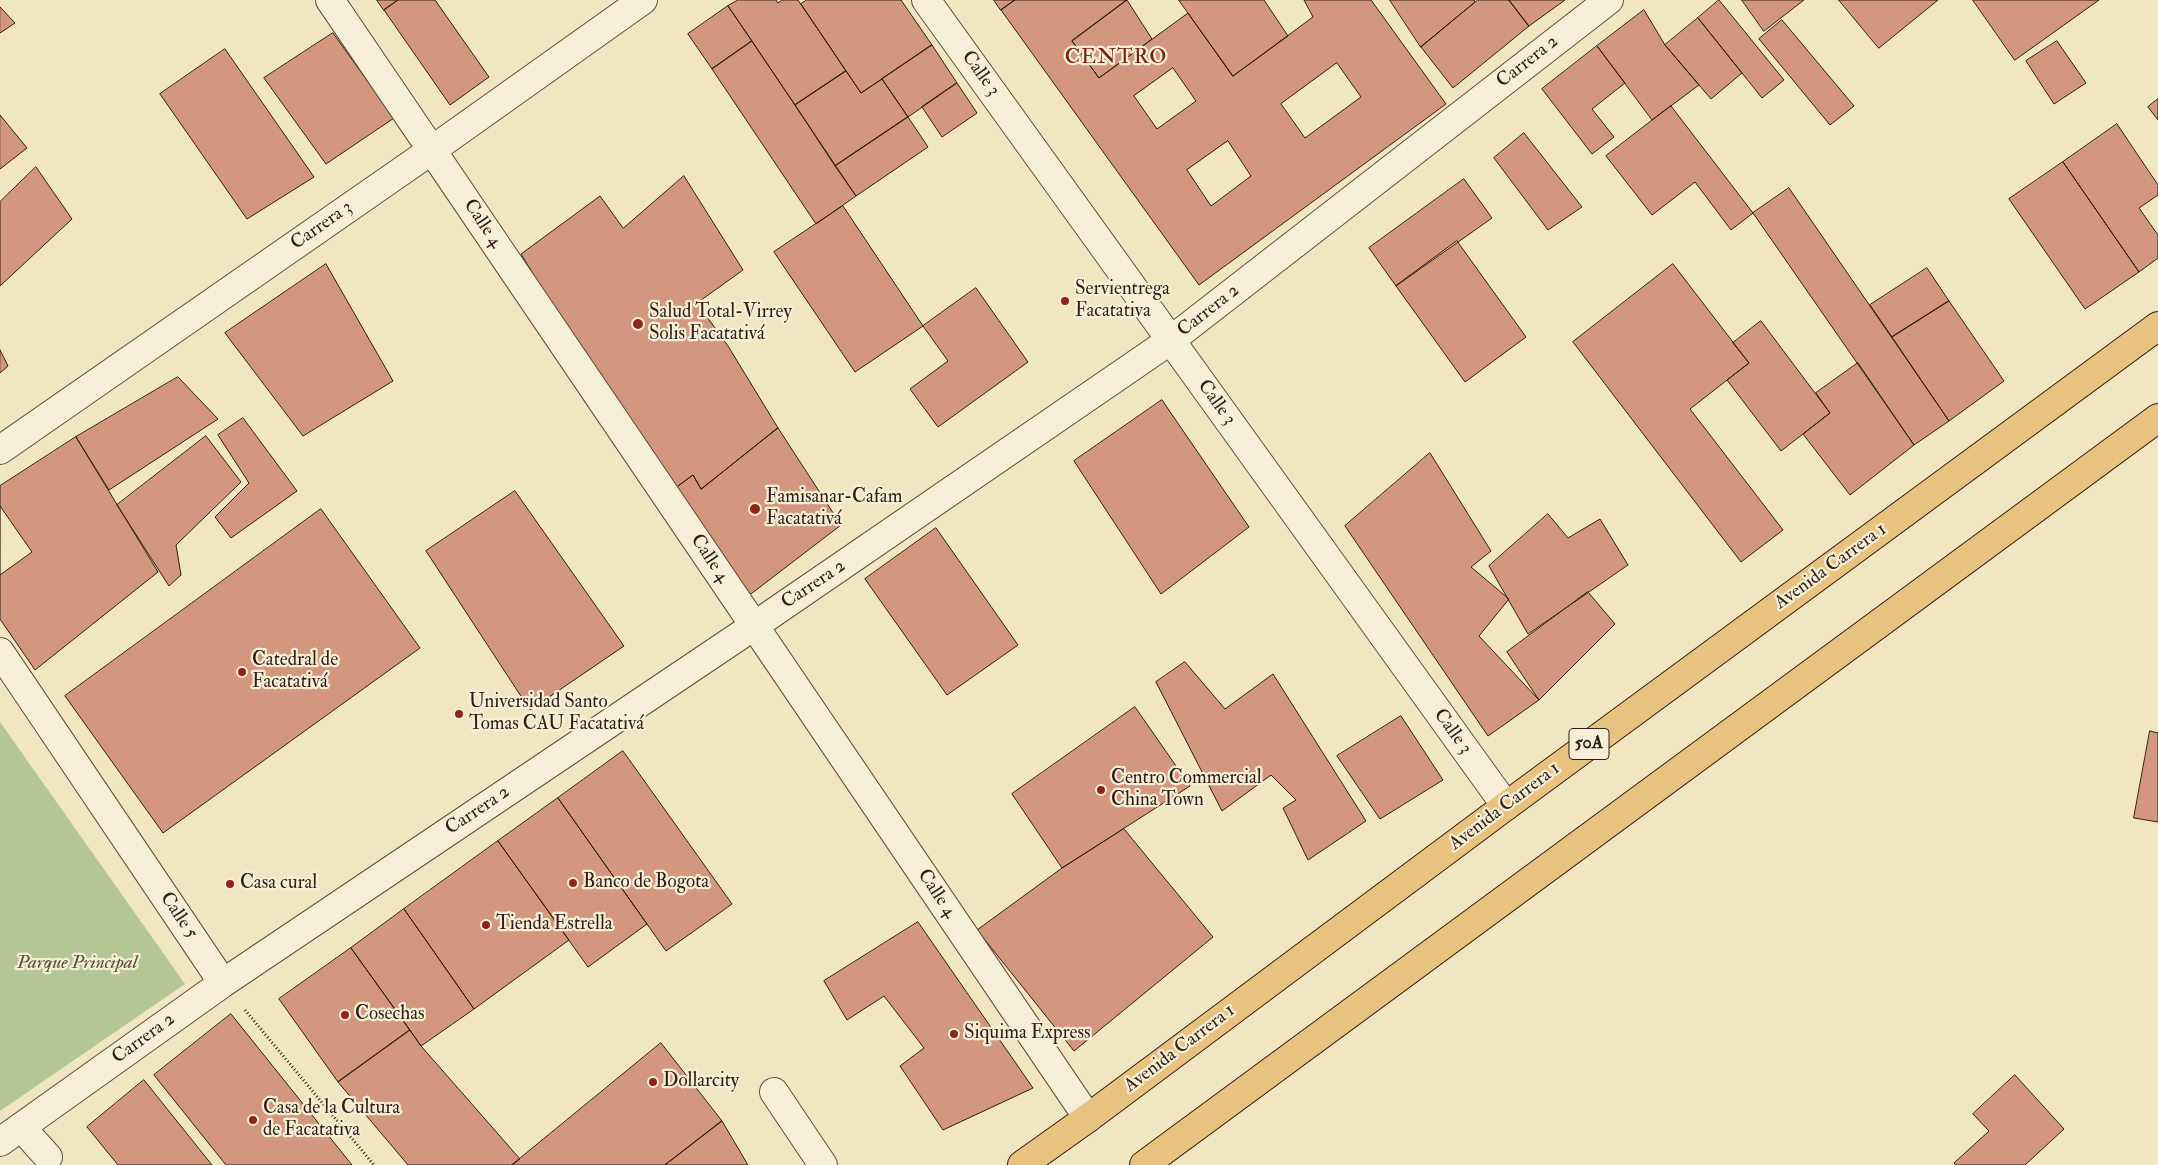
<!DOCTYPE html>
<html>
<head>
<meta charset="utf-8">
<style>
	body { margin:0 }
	canvas { display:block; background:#f0e6c1 }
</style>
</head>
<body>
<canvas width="2158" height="1165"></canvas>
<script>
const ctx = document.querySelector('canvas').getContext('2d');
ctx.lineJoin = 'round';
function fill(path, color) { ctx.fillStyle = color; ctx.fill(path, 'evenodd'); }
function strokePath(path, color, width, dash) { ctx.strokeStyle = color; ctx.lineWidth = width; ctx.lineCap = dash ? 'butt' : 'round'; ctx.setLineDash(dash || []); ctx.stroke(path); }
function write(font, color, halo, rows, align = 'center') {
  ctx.font = font + ' "IM FELL Double Pica",serif'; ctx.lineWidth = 4.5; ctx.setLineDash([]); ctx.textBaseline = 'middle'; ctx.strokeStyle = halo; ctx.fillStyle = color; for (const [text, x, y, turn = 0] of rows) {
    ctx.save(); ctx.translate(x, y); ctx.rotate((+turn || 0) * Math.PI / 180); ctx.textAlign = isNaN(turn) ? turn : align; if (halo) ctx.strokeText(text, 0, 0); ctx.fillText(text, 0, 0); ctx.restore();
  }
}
const green = new Path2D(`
	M0,722L185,984L0,1111Z`);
const building = new Path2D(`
	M377,0H398L384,10Z
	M398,0H435L489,77L450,105L384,10Z
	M738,0H776L778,3L782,0H798L846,71L795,105L728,6Z
	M807,0H901L932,45L861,93L801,4Z
	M994,0H1015L1001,10Z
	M1015,0H1127L1072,41L1099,78L1188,13L1233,76L1313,17L1304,0H1371L1446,104L1199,285L1001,10ZM1337,63L1361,97L1305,138L1281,104ZM1173,68L1196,101L1157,129L1134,96ZM1228,141L1251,176L1211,206L1187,170Z
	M1127,0L1152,39L1099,78L1072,41Z
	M1179,0H1264L1288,36L1233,76Z
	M1390,0H1474L1475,2L1421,47Z
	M1478,0H1509L1529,26L1453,88L1421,47Z
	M1509,0H1565L1529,26Z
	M1719,0L1784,80L1762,98L1698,18Z
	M1742,0H1804L1764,31Z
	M1839,0H1938L1879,48Z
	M1973,0H2099L2015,60Z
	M728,6L752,41L712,69L688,34Z
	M0,7L15,23L0,33Z
	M1644,10L1665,45L1699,85L1652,120L1597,46Z
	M1698,18L1742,73L1711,99L1665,45Z
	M1782,20L1854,106L1830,125L1759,39Z
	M333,33L394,118L326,164L264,78Z
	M752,41L856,196L816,224L712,69Z
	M2057,41L2086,83L2054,104L2026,61Z
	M932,45L957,83L908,117L882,79Z
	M1597,46L1625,83L1592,109L1614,137L1592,154L1542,89Z
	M225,49L314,177L247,219L160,94Z
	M846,71L861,93L882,79L908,117L835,166L795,105Z
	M957,83L977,113L942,137L922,107Z
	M2158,99V120L2148,107Z
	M1671,106L1753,213L1731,230L1695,182L1652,215L1606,156Z
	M0,115L27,148L0,169Z
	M908,117L928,147L856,196L835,166Z
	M2117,124L2158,185V195L2139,208L2158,235V258L2139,272L2063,162Z
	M1524,133L1582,207L1548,230L1494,158Z
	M2063,162L2139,272L2085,309L2009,199Z
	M36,167L72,219L0,286V202Z
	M684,176L743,270L697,303L728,346L778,428L701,489L693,475L667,494L521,254L600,196L623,228Z
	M1464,179L1492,218L1396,286L1369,248Z
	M1789,188L1949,421L1914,445L1753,213Z
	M843,206L923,326L855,372L774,252Z
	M1457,241L1526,337L1465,382L1396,286Z
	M326,264L393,381L303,436L225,333Z
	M1673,264L1749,363L1690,409L1783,530L1741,562L1573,342Z
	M1927,268L1949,301L1892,337L1870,305Z
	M976,288L1028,362L938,427L910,389L948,361L923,326Z
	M1949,301L2004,381L1949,421L1892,337Z
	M1761,321L1830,413L1781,451L1727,380L1749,363L1733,343Z
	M0,350L8,366L0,373Z
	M1858,363L1914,445L1850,495L1803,434L1830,413L1816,393Z
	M178,377L218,419L109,490L76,437Z
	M1162,400L1249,527L1161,594L1074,461Z
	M243,418L297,491L231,538L215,517L249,483L218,435Z
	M778,428L841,525L743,600L667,494L693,475L701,489Z
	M206,436L241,482L176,545L181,575L169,586L117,505Z
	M76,437L158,572L35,670L0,619V486Z
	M1430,453L1491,551L1471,567L1509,599L1479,636L1539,700L1488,736L1345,526Z
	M515,491L624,646L530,710L426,551Z
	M0,506L32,552L0,575Z
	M321,509L420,648L163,833L65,696Z
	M1548,514L1568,538L1600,519L1628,565L1528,634L1489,566Z
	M936,528L1018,645L947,695L865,579Z
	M1588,592L1615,624L1539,700L1507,652Z
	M1185,662L1225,709L1273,674L1366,821L1308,860L1283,808L1296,800L1271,775L1222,811L1156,682Z
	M1135,707L1190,786L1062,868L1012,794Z
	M1401,716L1443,780L1380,819L1337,756Z
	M2150,731L2158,733V822L2134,818Z
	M623,751L732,904L666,951L558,798Z
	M558,798L647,924L588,967L498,841Z
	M1124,829L1213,937L1074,1051L977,930L1062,868Z
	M498,841L569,940L474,1009L404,909Z
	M404,909L474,1009L421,1046L351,948Z
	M918,922L1033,1088L943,1130L900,1066L924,1048L884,996L847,1020L824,981Z
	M351,948L410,1030L338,1082L279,999Z
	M231,1014L352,1165H226L154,1075Z
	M410,1030L421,1046L520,1159L512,1165H408L338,1082Z
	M661,1043L722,1121L665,1165H512Z
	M2015,1075L2064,1129L2025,1165H1956L1954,1163L1989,1131L1973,1114Z
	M144,1080L212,1165H118L87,1127Z
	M722,1121L748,1165H665Z`);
const path = new Path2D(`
	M245,1010L374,1165`);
const minor = new Path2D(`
	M330,0L1088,1118
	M926,0L1506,806
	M0,450L432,150L643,0
	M0,652L223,983
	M774,1092L823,1165
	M21,1127L48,1157
	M0,1142L223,983L754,626L1171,340L1609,0`);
const major = new Path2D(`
	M1022,1165L1088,1118L1506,806L2158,326
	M1144,1165L2158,418`);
const markers = [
	[1065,301,5,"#8f2418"],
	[638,324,6,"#8f2418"],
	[755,509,6,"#8f2418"],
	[242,672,5,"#8f2418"],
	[459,714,5,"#8f2418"],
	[1101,790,5,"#8f2418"],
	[573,883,5,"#8f2418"],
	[230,884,5,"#8f2418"],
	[486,925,5,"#8f2418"],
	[345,1015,5,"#8f2418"],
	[954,1034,5,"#8f2418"],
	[653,1082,5,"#8f2418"],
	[253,1120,5,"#8f2418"]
];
const shields = [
	[1589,744,40]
];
const shieldNames = [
	["50A",1589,744]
];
const streetNames = [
	["Carrera 2",1528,62,-38],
	["Calle 3",980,74,54],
	["Calle 4",482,224,56],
	["Carrera 3",322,226,-35],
	["Carrera 2",1209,311,-38],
	["Calle 3",1216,403,54],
	["Calle 4",709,559,56],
	["Avenida Carrera 1",1831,567,-36],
	["Carrera 2",814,585,-34],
	["Calle 3",1452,732,54],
	["Avenida Carrera 1",1505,807,-37],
	["Carrera 2",478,811,-34],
	["Calle 4",936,894,56],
	["Calle 5",178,916,56],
	["Carrera 2",144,1039,-36],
	["Avenida Carrera 1",1180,1049,-37]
];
const poiNames = [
	["Servientrega",1075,290],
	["Facatativa",1075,312],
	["Salud Total-Virrey",649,313],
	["Solis Facatativá",649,335],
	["Famisanar-Cafam",766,498],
	["Facatativá",766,520],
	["Catedral de",252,661],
	["Facatativá",252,683],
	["Universidad Santo",469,703],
	["Tomas CAU Facatativá",469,725],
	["Centro Commercial",1111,779],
	["China Town",1111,801],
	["Banco de Bogota",583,883],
	["Casa cural",240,884],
	["Tienda Estrella",496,925],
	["Cosechas",355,1015],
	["Siquima Express",964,1034],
	["Dollarcity",663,1082],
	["Casa de la Cultura",263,1109],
	["de Facatativa",263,1131]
];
const parkNames = [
	["Parque Principal",77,964]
];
const quarterNames = [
	["CENTRO",1116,58]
];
fill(green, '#b5c696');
fill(building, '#d39780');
strokePath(building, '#331c13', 1);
strokePath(minor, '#624e3e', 30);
strokePath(major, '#331c13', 30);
strokePath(path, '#331c13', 3, [1, 2.5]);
strokePath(minor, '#f5efd7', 28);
strokePath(major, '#e8c380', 28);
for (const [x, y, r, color] of markers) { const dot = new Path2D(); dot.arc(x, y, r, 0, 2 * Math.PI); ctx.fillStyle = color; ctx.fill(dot); strokePath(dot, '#f5efd7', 2); }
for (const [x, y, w] of shields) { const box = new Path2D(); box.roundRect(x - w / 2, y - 15.5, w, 31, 4); ctx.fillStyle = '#f5efd7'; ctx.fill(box); strokePath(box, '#331c13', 1); }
write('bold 18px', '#331c13', null, shieldNames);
write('19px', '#331c13', '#f5efd7', streetNames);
write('19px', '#331c13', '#f5efd7', poiNames, 'left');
write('italic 19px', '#5a4f3a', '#f5efd7', parkNames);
ctx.letterSpacing = '1px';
write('21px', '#7a1f14', '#f5efd7', quarterNames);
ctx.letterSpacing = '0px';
</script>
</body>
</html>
